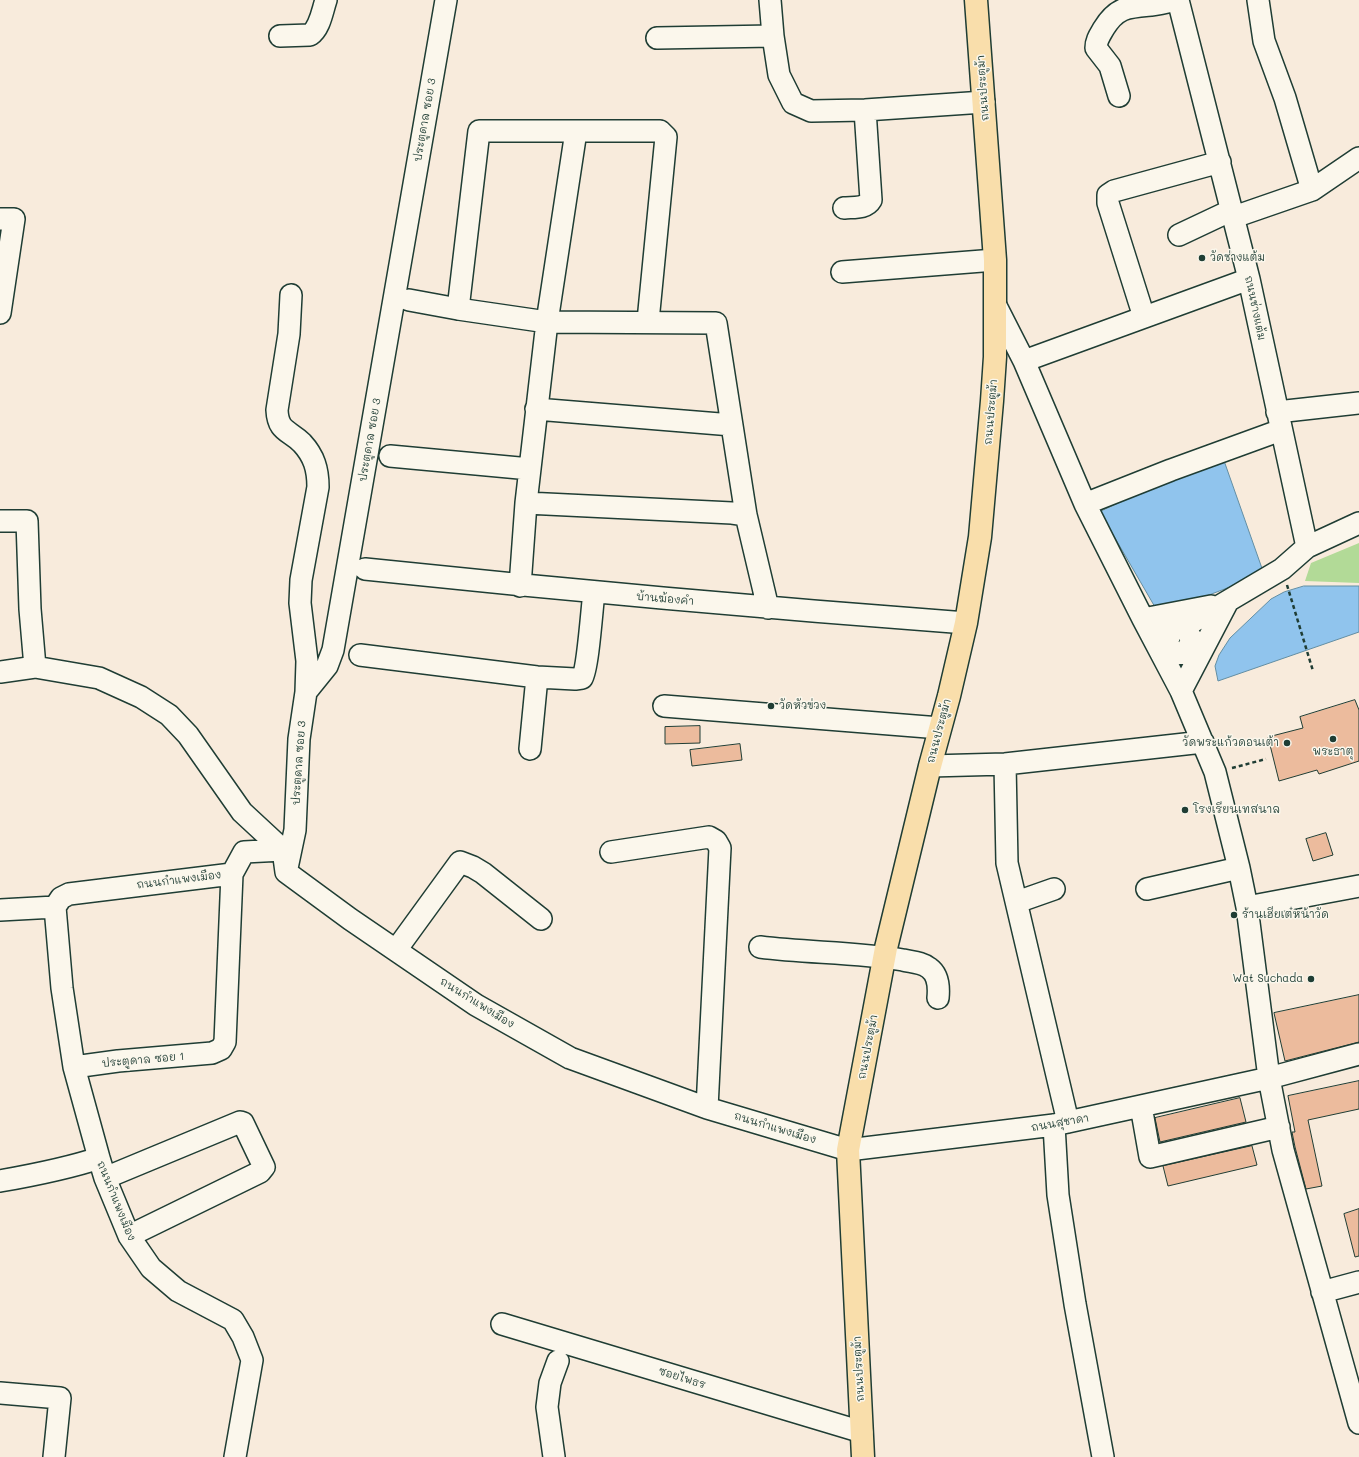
<!DOCTYPE html>
<html>
<head>
<meta charset="utf-8">
<style>
	body { margin:0 }
	canvas { display:block; background:#f8ebdc }
</style>
</head>
<body>
<canvas width="1359" height="1457"></canvas>
<script>
const ctx = document.querySelector('canvas').getContext('2d');
ctx.lineJoin = 'round';
function fill(path, color) { ctx.fillStyle = color; ctx.fill(path, 'evenodd'); }
function strokePath(path, color, width, dash) { ctx.strokeStyle = color; ctx.lineWidth = width; ctx.lineCap = dash ? 'butt' : 'round'; ctx.setLineDash(dash || []); ctx.stroke(path); }
function write(font, color, halo, rows, align = 'center') {
  ctx.font = font + ' Mali,"Playpen Sans Thai",sans-serif'; ctx.lineWidth = 3; ctx.setLineDash([]); ctx.textBaseline = 'middle'; ctx.strokeStyle = halo; ctx.fillStyle = color; for (const [text, x, y, turn = 0] of rows) {
    ctx.save(); ctx.translate(x, y); ctx.rotate((+turn || 0) * Math.PI / 180); ctx.textAlign = isNaN(turn) ? turn : align; if (halo) ctx.strokeText(text, 0, 0); ctx.fillText(text, 0, 0); ctx.restore();
  }
}
const green = new Path2D(`
	M1359,543V583L1305,581L1311,563Z`);
const water = new Path2D(`
	M1222,455L1264,574L1159,614L1100,512Z
	M1304,586H1359V632L1218,681L1215,666L1219,655L1230,638L1271,599L1284,592Z`);
const building = new Path2D(`
	M1355,700L1359,710V761L1319,774L1317,770L1279,781L1268,737L1303,728L1300,717Z
	M700,726V743L665,744V727Z
	M740,744L742,760L692,766L690,750Z
	M1326,833L1333,855L1313,861L1306,839Z
	M1359,995V1042L1285,1061L1274,1013Z
	M1359,1081V1109L1308,1120L1322,1186L1306,1189L1295,1147L1292,1132H1295L1288,1096Z
	M1240,1098L1246,1122L1160,1142L1155,1118Z
	M1252,1146L1257,1165L1168,1186L1163,1166Z
	M1359,1209V1256L1355,1257L1344,1214Z`);
const path = new Path2D(`
	M1287,585L1313,671
	M1232,768L1266,759`);
const minor = new Path2D(`
	M770,0L773,36L779,75L793,103L811,111L865,110L984,102
	M1178,0L1249,279L1307,547
	M1258,0L1264,41L1285,98L1312,190
	M280,36L310,35C320,28 322,12 326,0
	M657,38L773,36
	M1119,96L1110,66L1096,48C1096,40 1100,35 1104,28C1117,7 1128,7 1151,5C1159,4 1167,2 1175,0
	M844,208C853,207 866,209 871,200L865,110
	M1234,217L1312,190L1359,158
	M0,219H14L0,313
	M1179,235L1232,210
	M842,272L995,260
	M291,295L289,334L277,410C278,432 289,430 302,443C314,456 318,469 318,487L301,580L300,603L307,661L306,692
	M409,300L458,309L547,322L716,323L746,515L768,608
	M995,304L1024,361L1085,504L1143,619L1181,691L1215,772L1239,868L1247,907L1269,1078L1283,1150L1359,1423
	M458,309L479,131H660L666,137L648,321
	M1144,317L1108,203V195L1114,191L1220,162
	M1024,361L1249,279
	M536,409L732,425
	M1277,412L1359,403
	M390,456L530,469
	M526,503L732,513L746,515
	M1085,504L1171,470L1281,430
	M0,521H27L30,609L35,667
	M365,569C565,590 765,608 966,623
	M520,586L526,503L547,322L575,138
	M1143,619L1211,606
	M1184,627L1282,569L1307,547L1359,523
	M1159,635L1167,643L1174,654L1186,653L1192,639L1184,627L1172,629L1167,643
	M360,655L537,677L575,679L582,678C588,669 592,607 594,592
	M0,672L35,667L99,678L141,697L169,715L188,735L242,812L283,850
	M1181,691L1227,603
	M664,706L940,728
	M530,749L537,677
	M1005,764L1007,863L1068,1122
	M930,766L1005,764L1203,742
	M283,850L286,872L350,919L476,1005L570,1058L707,1108L848,1150L1054,1125L1269,1078L1359,1054
	M611,852L709,837L716,841L720,848L707,1108
	M287,868L295,830L299,739L306,692L327,666L333,650L446,0
	M1147,889L1239,868
	M1017,902L1054,889
	M1247,907L1359,886
	M0,910L55,907
	M760,947C807,953 856,952 903,960C911,962 922,962 929,968C939,975 939,988 938,998
	M396,950L460,862L473,867L483,873L541,919
	M74,1067L118,1061L212,1053L221,1049L225,1042L232,874
	M1141,1106L1150,1157L1279,1127
	M1054,1125L1058,1195L1075,1304L1103,1457
	M105,1178L240,1122L243,1123L264,1167L260,1172L129,1236
	M0,1181C34,1175 66,1169 99,1158
	M1322,1292L1359,1282
	M502,1324L862,1432
	M0,1393L60,1398L54,1457
	M235,1457L252,1360L243,1337L233,1320L178,1291L151,1268L129,1236L105,1178L99,1158L74,1067L62,988L55,907L61,898L69,894L232,874L244,852L283,850
	M554,1457L547,1407L550,1383L558,1361`);
const major = new Path2D(`
	M863,1457L848,1150L886,948L930,766L949,696L966,623L980,537L992,401L995,357V260L976,0`);
const markers = [
	[1202,258,4,"#1f3d34"],
	[771,706,4,"#1f3d34"],
	[1333,739,4,"#1f3d34"],
	[1287,743,4,"#1f3d34"],
	[1185,810,4,"#1f3d34"],
	[1234,915,4,"#1f3d34"],
	[1311,979,4,"#1f3d34"]
];
const streetNames = [
	["ถนนประตูม้า",983,88,-94],
	["ประตูดาล ซอย 3",425,120,-80],
	["ถนนช่างแต้ม",1255,308,78],
	["ถนนประตูม้า",991,412,-85],
	["ประตูดาล ซอย 3",370,440,-80],
	["บ้านฆ้องคำ",665,599,5],
	["ถนนประตูม้า",939,731,-75],
	["ประตูดาล ซอย 3",299,763,-86],
	["ถนนกำแพงเมือง",179,880,-7],
	["ถนนกำแพงเมือง",477,1003,32],
	["ถนนประตูม้า",868,1047,-79],
	["ประตูดาล ซอย 1",143,1060,-5],
	["ถนนสุชาดา",1060,1123,-10],
	["ถนนกำแพงเมือง",775,1128,17],
	["ถนนกำแพงเมือง",116,1201,68],
	["ถนนประตูม้า",859,1369,-93],
	["ซอยไพธร",682,1378,17]
];
const poiNames = [
	["วัดช่างแต้ม",1210,258],
	["วัดหัวข่วง",779,706],
	["วัดพระแก้วดอนเต้า",1279,743,"right"],
	["พระธาตุ",1333,752,"center"],
	["โรงเรียนเทสนาล",1193,810],
	["ร้านเฮียเต๋หน้าวัด",1242,915],
	["Wat Suchada",1303,979,"right"]
];
fill(green, '#b2da97');
fill(water, '#90c4ed');
strokePath(water, '#638ea3', 1);
fill(building, '#ecbb9d');
strokePath(building, '#1f3d34', 1);
strokePath(minor, '#1f3d34', 24);
strokePath(major, '#1f3d34', 25);
strokePath(path, '#1f3d34', 2.5, [4, 3]);
strokePath(minor, '#fbf7ec', 21);
strokePath(major, '#f9deab', 22);
for (const [x, y, r, color] of markers) { const dot = new Path2D(); dot.arc(x, y, r, 0, 2 * Math.PI); ctx.fillStyle = color; ctx.fill(dot); strokePath(dot, '#fbf7ec', 1.5); }
write('11px', '#1f3d34', '#fbf7ec', streetNames);
write('11px', '#1f3d34', '#fbf7ec', poiNames, 'left');
</script>
</body>
</html>
